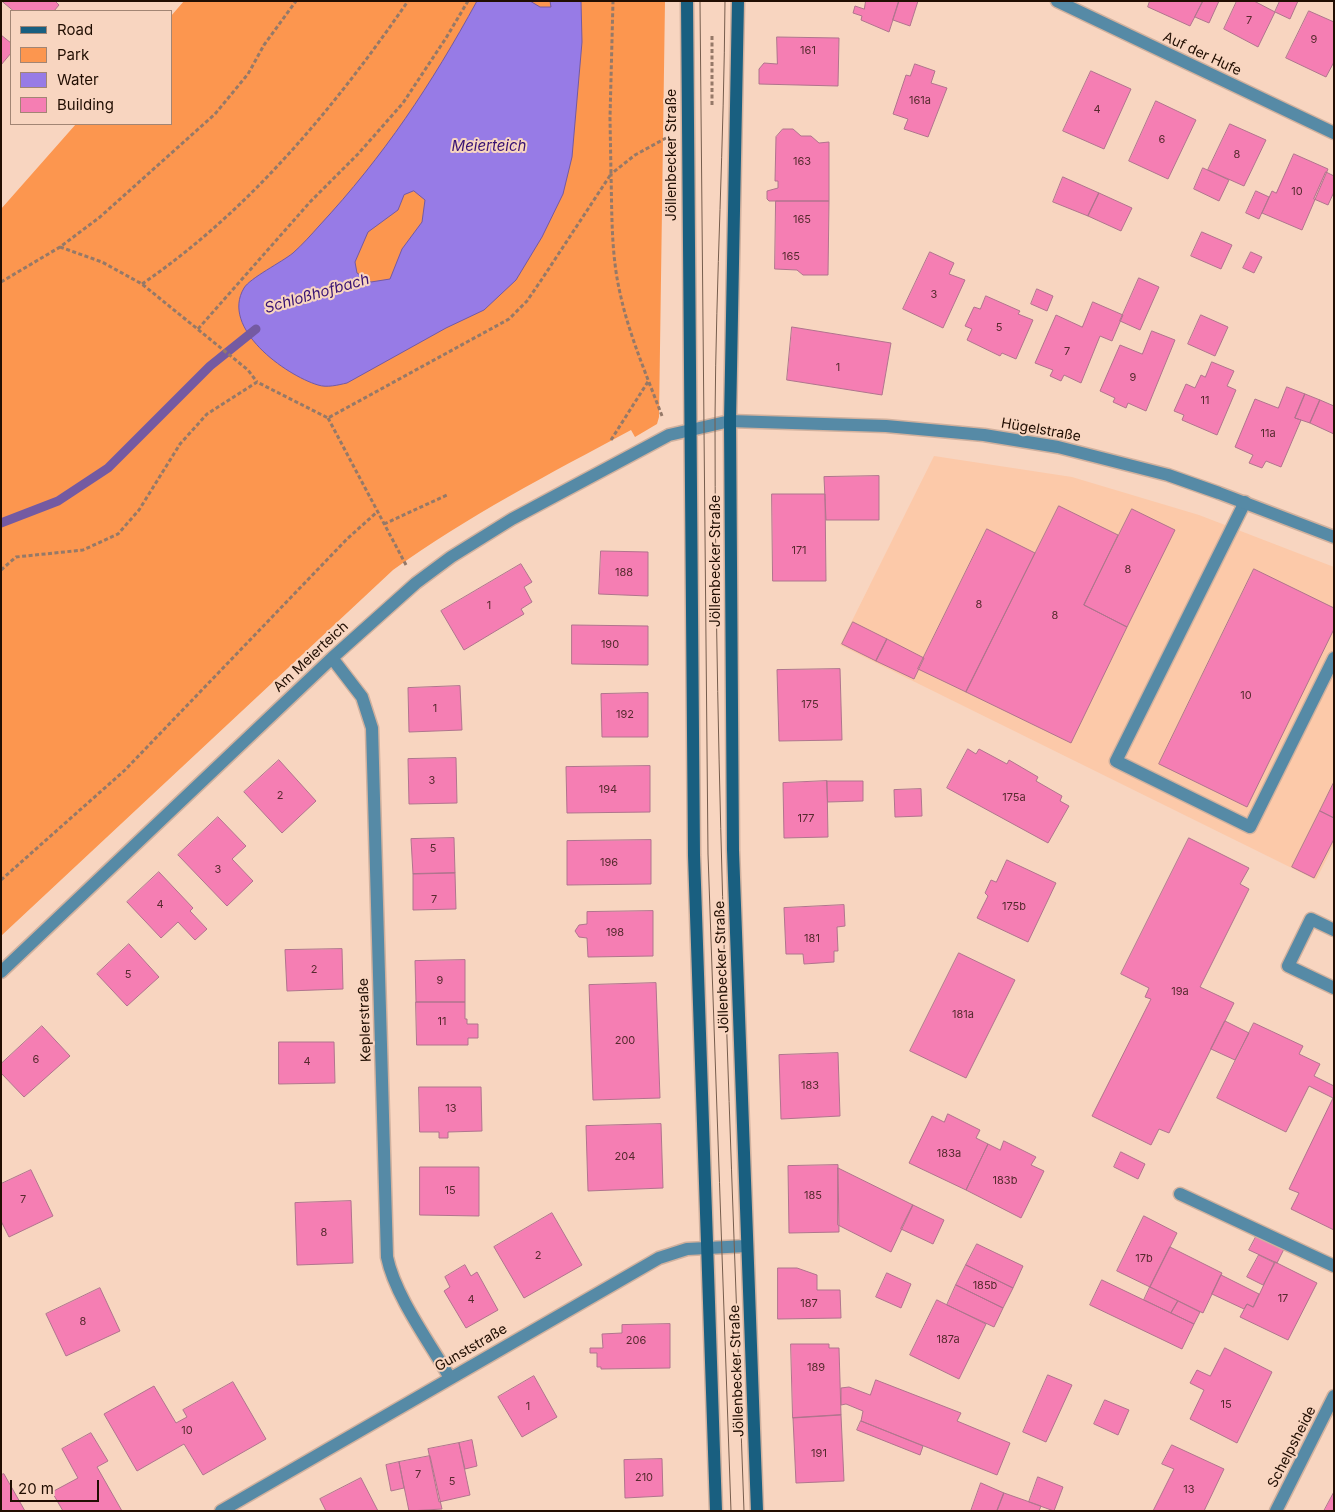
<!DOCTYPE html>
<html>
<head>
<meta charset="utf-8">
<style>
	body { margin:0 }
	#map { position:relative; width:1335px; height:1512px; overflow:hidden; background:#f8d5c0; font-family:Inter,sans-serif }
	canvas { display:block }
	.frame { position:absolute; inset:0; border:2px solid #210e02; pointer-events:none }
	.legend { position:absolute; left:10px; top:10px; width:162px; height:115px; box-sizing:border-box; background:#f8d5c0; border:1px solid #a28574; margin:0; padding:6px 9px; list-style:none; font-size:15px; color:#210e02 }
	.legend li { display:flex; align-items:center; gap:10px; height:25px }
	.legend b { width:25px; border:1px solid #a28574 }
	.scale { position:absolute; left:10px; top:1480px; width:89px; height:22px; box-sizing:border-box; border:2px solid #210e02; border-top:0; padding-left:6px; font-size:15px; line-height:18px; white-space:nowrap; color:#210e02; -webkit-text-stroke:4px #f8d5c0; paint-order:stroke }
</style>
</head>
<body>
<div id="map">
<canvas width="1335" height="1512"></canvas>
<div class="frame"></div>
<ul class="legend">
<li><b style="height:6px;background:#195f80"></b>Road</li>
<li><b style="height:14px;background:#fc964f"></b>Park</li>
<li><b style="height:14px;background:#977be6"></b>Water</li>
<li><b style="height:14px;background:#f57eb3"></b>Building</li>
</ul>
<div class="scale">20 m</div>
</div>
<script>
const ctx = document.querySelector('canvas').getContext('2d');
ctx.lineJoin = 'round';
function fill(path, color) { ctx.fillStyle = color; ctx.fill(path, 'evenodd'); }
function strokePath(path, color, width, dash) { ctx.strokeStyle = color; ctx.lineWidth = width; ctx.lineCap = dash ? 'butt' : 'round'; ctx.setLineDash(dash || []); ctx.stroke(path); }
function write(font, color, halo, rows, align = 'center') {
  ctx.font = font + ' Inter,sans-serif'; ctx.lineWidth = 4; ctx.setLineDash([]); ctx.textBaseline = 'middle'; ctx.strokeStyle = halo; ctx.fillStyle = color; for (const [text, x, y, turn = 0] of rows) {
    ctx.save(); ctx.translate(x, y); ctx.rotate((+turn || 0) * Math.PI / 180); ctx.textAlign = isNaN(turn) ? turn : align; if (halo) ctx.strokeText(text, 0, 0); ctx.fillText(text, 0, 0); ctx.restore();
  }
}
const built = new Path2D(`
	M934,456L1072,477L1199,515L1334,567V844L1316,880L840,645Z`);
const green = new Path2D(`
	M184,1H665L659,417L657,424L635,437L631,430C549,474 468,516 393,570L1,936V209L76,124H171V16Z`);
const water = new Path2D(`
	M477,1H530L540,7H551L550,1H581L582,42L572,157L563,194L542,237L516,280L484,310L446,328L347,383C338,385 327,388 318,385C285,375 220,328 244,288C250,278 282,262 293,253C302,245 311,235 319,226C384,156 431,85 477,1ZM414,191L425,200L422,222L402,249L390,279L371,282L357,273L355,262L368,232L398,210L404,195Z`);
const stream = new Path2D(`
	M1,523L58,501L108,468L210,366L256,329`);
const building = new Path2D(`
	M2,1H55L59,5L54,11H14Z
	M866,1H899L889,32L861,20L862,16L853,13L855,6L864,9Z
	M899,1H918L910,26L893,20Z
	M1150,1H1203L1190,26L1148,7Z
	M1203,1H1219L1209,23L1195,17Z
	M1237,1H1254L1275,12L1258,47L1224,29Z
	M1280,1H1298L1290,19L1275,12Z
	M1309,11L1334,22V62L1326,77L1286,58Z
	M1,35L11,43V53L1,65Z
	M777,37L839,38L838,86L759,84V69L764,63L777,64Z
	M915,64L935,71L931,83L947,88L928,137L904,129L908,119L893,114L906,75L910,76Z
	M1091,71L1131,89L1104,149L1063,131Z
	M1156,101L1196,120L1168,179L1129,161Z
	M1230,124L1266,140L1244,186L1208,170Z
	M783,129H793L801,136H811L819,143L829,142V201H769L767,199V191L778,188V181H775L776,137Z
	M1294,154L1328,169L1302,230L1262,213L1272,191L1276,193Z
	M1203,168L1229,180L1219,201L1194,189Z
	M1326,172L1334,176V192L1328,205L1314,199Z
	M1063,177L1099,193L1088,216L1053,202Z
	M1256,191L1269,197L1259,219L1246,213Z
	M1099,193L1132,208L1121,231L1088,216Z
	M776,201H829L828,275H803L797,270L775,269Z
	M1202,232L1232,245L1221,269L1191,256Z
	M930,252L954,263L949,274L965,280L943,328L903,309Z
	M1251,252L1262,257L1254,273L1243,268Z
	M1139,278L1159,287L1140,330L1120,321Z
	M1037,289L1053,296L1047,311L1031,304Z
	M986,296L1020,311L1018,314L1033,320L1016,359L1002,353L1000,356L967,340L972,329L965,326L974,307L980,309Z
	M1093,302L1123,315L1112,341L1100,336L1081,383L1064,375L1061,381L1050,376L1053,370L1035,363L1056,315L1082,327Z
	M1201,315L1228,327L1215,356L1188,344Z
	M792,327L891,343L882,395L787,380Z
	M1152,331L1175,340L1146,411L1128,403L1126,408L1113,402L1115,398L1100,391L1120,345L1142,354Z
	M1212,362L1234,371L1227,386L1236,390L1217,435L1182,420L1184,415L1174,411L1186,384L1195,388L1201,375L1205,377Z
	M1287,387L1305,394L1295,418L1301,420L1281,467L1266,461L1262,468L1249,463L1253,455L1235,447L1255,399L1278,408Z
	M1305,394L1320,400L1310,423L1295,418Z
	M1320,400L1334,406V434L1310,423Z
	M879,476V520H826L824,477Z
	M772,494H825L826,581H773Z
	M1059,506L1118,535L1084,605L1127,627L1071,743L966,692Z
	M1132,509L1175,530L1127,627L1084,605Z
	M987,529L1035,553L966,692L918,669Z
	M601,551L648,552V596L599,594Z
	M521,564L532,582L524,587L532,602L521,609L524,614L464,650L441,611Z
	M1254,569L1334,608V629L1247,807L1159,764Z
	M853,622L887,639L876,661L842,644Z
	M572,625L648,626V665L572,664Z
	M887,639L924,658L914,679L876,661Z
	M840,669L842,740L779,741L777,670Z
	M460,686L462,730L409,732L408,688Z
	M648,693V737H602L601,694Z
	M968,749L976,754L979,749L1007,764L1009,760L1038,777L1036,781L1062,796L1060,801L1069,806L1048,843L947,788Z
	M456,758L457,803L409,804L408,759Z
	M279,760L316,801L282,833L244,792Z
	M650,766V812L567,813L566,767Z
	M827,781L828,837L784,838L783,783Z
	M827,781H863V801L828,802Z
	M1334,782V818L1320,811Z
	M921,789L922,816L895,817L894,790Z
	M1320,811L1334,818V839L1314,878L1292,867Z
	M218,817L246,846L232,859L253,881L227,906L178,855Z
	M454,838L455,873L413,874L411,839Z
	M1189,838L1249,868L1240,884L1249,889L1200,987L1234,1003L1169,1133L1159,1129L1151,1145L1092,1116L1151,999L1145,997L1149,988L1121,974Z
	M651,840V884L567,885V841Z
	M1007,860L1056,883L1028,942L977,918L988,896L985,893L991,880L996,882Z
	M159,872L193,908L190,911L207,929L195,940L178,922L161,938L127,902Z
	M455,873L456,909L413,910V874Z
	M844,905L845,926L837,927L838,951H834V962L804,964L803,954H786L784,908Z
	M653,911V956L588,957L587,938L579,937L575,931L579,925L587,924V912Z
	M129,944L159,977L127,1006L97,974Z
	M342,949L343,989L287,991L285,950Z
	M959,953L1015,980L966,1078L910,1051Z
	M465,960V1002H416L415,961Z
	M656,983L660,1098L593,1100L589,985Z
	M416,1002H465V1019H467V1024H478V1038H468V1045H417Z
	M1225,1021L1249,1033L1235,1060L1211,1049Z
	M1254,1023L1303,1046L1299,1054L1320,1064L1314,1076L1334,1086V1230L1291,1209L1299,1193L1289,1189L1333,1098L1309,1086L1286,1132L1217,1098Z
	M42,1026L70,1056L24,1097L1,1073V1064Z
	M279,1042H334L335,1083L279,1084Z
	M838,1053L840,1116L781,1119L779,1055Z
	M419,1087H481L482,1131L448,1132V1138H439V1132H420Z
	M948,1114L980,1130L976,1138L988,1144L966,1190L909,1163L932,1116L944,1122Z
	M661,1124L663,1188L588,1191L586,1126Z
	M1004,1141L1036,1157L1031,1165L1044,1171L1021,1218L966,1190L988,1144L1000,1150Z
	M1121,1152L1145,1164L1138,1179L1114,1167Z
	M838,1165L839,1232L789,1233L788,1166Z
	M420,1167H479V1216L420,1215Z
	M838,1168L913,1205L891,1252L838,1225Z
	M31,1170L53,1216L9,1237L1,1221V1184Z
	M351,1201L353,1263L297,1265L295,1203Z
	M913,1205L944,1220L933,1244L901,1229Z
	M552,1213L582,1265L524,1298L494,1247Z
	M1144,1216L1177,1233L1150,1287L1117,1271Z
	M1257,1235L1284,1249L1277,1263L1249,1250Z
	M977,1244L1023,1266L1013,1288L966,1265Z
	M1170,1247L1222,1273L1203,1313L1150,1287Z
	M1259,1255L1275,1263L1263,1285L1247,1277Z
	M1275,1262L1317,1283L1288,1340L1240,1317L1247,1304L1253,1307Z
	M465,1265L471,1276L477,1272L498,1310L466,1328L444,1291L450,1287L445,1277Z
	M966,1265L1013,1288L1003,1308L956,1285Z
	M778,1268H797L817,1275V1290H840L841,1318L778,1319Z
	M887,1273L911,1284L901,1308L876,1297Z
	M1221,1275L1259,1294L1253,1307L1247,1304L1244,1309L1212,1294Z
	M1102,1280L1194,1324L1182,1349L1090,1305Z
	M956,1285L1003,1308L994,1327L947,1305Z
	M1150,1287L1178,1301L1171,1313L1144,1300Z
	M100,1288L120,1331L66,1356L46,1314Z
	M937,1300L986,1324L959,1379L910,1355Z
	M1178,1301L1200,1312L1194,1324L1171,1313Z
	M670,1324V1368L601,1369V1367H597V1353H590V1348H603L602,1334L622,1333V1325Z
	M791,1344H829V1348H839L841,1415L793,1418Z
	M1225,1348L1272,1372L1237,1443L1190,1419L1204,1390L1190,1383L1197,1370L1210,1376Z
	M1048,1375L1072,1385L1046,1442L1023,1432Z
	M534,1376L557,1417L522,1437L498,1397Z
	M876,1380L961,1413L957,1421L1010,1443L997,1475L861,1421L863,1411L846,1404L841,1405V1388L849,1387L870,1395Z
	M233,1382L266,1439L203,1475L184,1444L137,1471L104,1414L154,1386L176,1423L187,1417L183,1410Z
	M1105,1400L1129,1410L1118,1435L1094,1424Z
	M841,1415L844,1481L796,1483L793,1418Z
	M861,1421L923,1446L920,1455L857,1430Z
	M91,1433L108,1461L97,1467L122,1511H63L52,1492L78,1478L62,1449Z
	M472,1440L477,1466L465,1469L459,1443Z
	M459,1443L470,1495L439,1502L428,1449Z
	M1172,1445L1224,1469L1204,1511H1153L1174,1469L1162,1464Z
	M430,1456L442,1509L409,1511L399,1462Z
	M662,1459L663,1496L625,1498L624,1460Z
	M399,1462L404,1488L391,1491L386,1465Z
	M4,1474L25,1511H1V1475Z
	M1038,1477L1063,1487L1054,1511L1029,1502Z
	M361,1478L378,1511H326L320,1499Z
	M981,1483L1004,1493L997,1511H971Z
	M1334,1492V1511H1324Z
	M1004,1493L1041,1506L1039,1511H997Z`);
const path = new Path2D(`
	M712,36V107
	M60,247L102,262L142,284L248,370L257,382
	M1,282L60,247L100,217L215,114L248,74L264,45L296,1
	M142,284C249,211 335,107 408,1
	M198,329L310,202L358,154L403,103L446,38L468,1
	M662,416C647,376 629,335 620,293C611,254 612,213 611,174L635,155L666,138
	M328,418L406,565
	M611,440L649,380
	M384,524L447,495
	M1,570L16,557L83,550L118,534L139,510L180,444L207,414L257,382L328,418L509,319L527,301L542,279L611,174L610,118L613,1
	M1,880L125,770L347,539L377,512`);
const service = new Path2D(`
	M1245,502L1116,761L1250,827L1334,658
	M1334,930L1311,919L1288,966L1334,988
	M1180,1194L1334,1266`);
const minor = new Path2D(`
	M1057,1L1334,133
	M332,658L362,697L372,728L387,1257C395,1296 430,1343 450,1378
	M1,972L332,658L416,583L451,557L512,519L669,435L730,421L886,426L984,435L1058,447L1168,475L1219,493L1334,537
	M221,1511L659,1258L687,1249L747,1246
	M1276,1511L1334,1396`);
const secondary = new Path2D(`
	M687,1L694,855L716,1511
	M738,1L730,421L733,850L757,1511`);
const tram = new Path2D(`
	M700,1L708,854L731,1511
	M725,1C724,140 716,279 715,418C715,783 731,1147 744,1511`);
const numberNames = [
	["7",1249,21],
	["9",1314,40],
	["161",808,51],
	["161a",920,101],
	["4",1097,110],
	["6",1162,140],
	["8",1237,155],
	["163",802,162],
	["10",1297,192],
	["165",802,220],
	["165",791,257],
	["3",934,295],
	["5",999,328],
	["7",1067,352],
	["1",838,368],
	["9",1133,378],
	["11",1205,401],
	["11a",1268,434],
	["171",799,551],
	["8",1128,570],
	["188",624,573],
	["8",979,605],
	["1",489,606],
	["8",1055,616],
	["190",610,645],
	["10",1246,696],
	["175",810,705],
	["1",435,709],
	["192",625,715],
	["3",432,781],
	["194",608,790],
	["2",280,796],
	["175a",1014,798],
	["177",806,819],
	["5",433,849],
	["196",609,863],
	["3",218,870],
	["7",434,900],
	["4",160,905],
	["175b",1014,907],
	["198",615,933],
	["181",812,939],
	["2",314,970],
	["5",128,975],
	["9",440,981],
	["19a",1180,992],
	["181a",963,1015],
	["11",442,1022],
	["200",625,1041],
	["6",36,1060],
	["4",307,1062],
	["183",810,1086],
	["13",451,1109],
	["183a",949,1154],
	["204",625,1157],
	["183b",1005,1181],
	["15",450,1191],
	["185",813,1196],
	["7",23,1200],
	["8",324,1233],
	["2",538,1256],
	["17b",1144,1259],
	["185b",985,1286],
	["17",1283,1299],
	["4",471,1300],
	["187",809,1304],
	["8",83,1322],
	["187a",948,1340],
	["206",636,1341],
	["189",816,1368],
	["15",1226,1405],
	["1",528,1407],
	["10",187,1431],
	["191",819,1454],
	["7",418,1475],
	["210",644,1478],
	["5",452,1482],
	["13",1189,1490]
];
const streetNames = [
	["Auf der Hufe",1202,54,25],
	["Jöllenbecker Straße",672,155,-90],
	["Hügelstraße",1041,430,10],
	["Jöllenbecker Straße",716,561,-90],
	["Am Meierteich",311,657,-43],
	["Jöllenbecker Straße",722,967,-92],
	["Keplerstraße",365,1020,-92],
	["Gunststraße",471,1348,-30],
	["Jöllenbecker Straße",737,1371,-92],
	["Schelpsheide",1292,1447,-63]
];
const waterNames = [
	["Meierteich",489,146],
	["Schloßhofbach",317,294,-16]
];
fill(built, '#fcc9a9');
fill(green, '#fc964f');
fill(water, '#977be6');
strokePath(water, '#745aa2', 1);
strokePath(stream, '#745aa2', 9);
fill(building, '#f57eb3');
strokePath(building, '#b0748d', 1);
strokePath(service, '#d1b19e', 15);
strokePath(minor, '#d1b19e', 15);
strokePath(secondary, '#d1b19e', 15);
strokePath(path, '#957968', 3, [4, 2.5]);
strokePath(service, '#568aa6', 12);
strokePath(minor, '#568aa6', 12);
strokePath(secondary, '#195f80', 12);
strokePath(tram, '#765d4d', 1);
write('11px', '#562a2e', null, numberNames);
write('14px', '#210e02', '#f8d5c0', streetNames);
write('italic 15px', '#381273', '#f8d5c0', waterNames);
</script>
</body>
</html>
